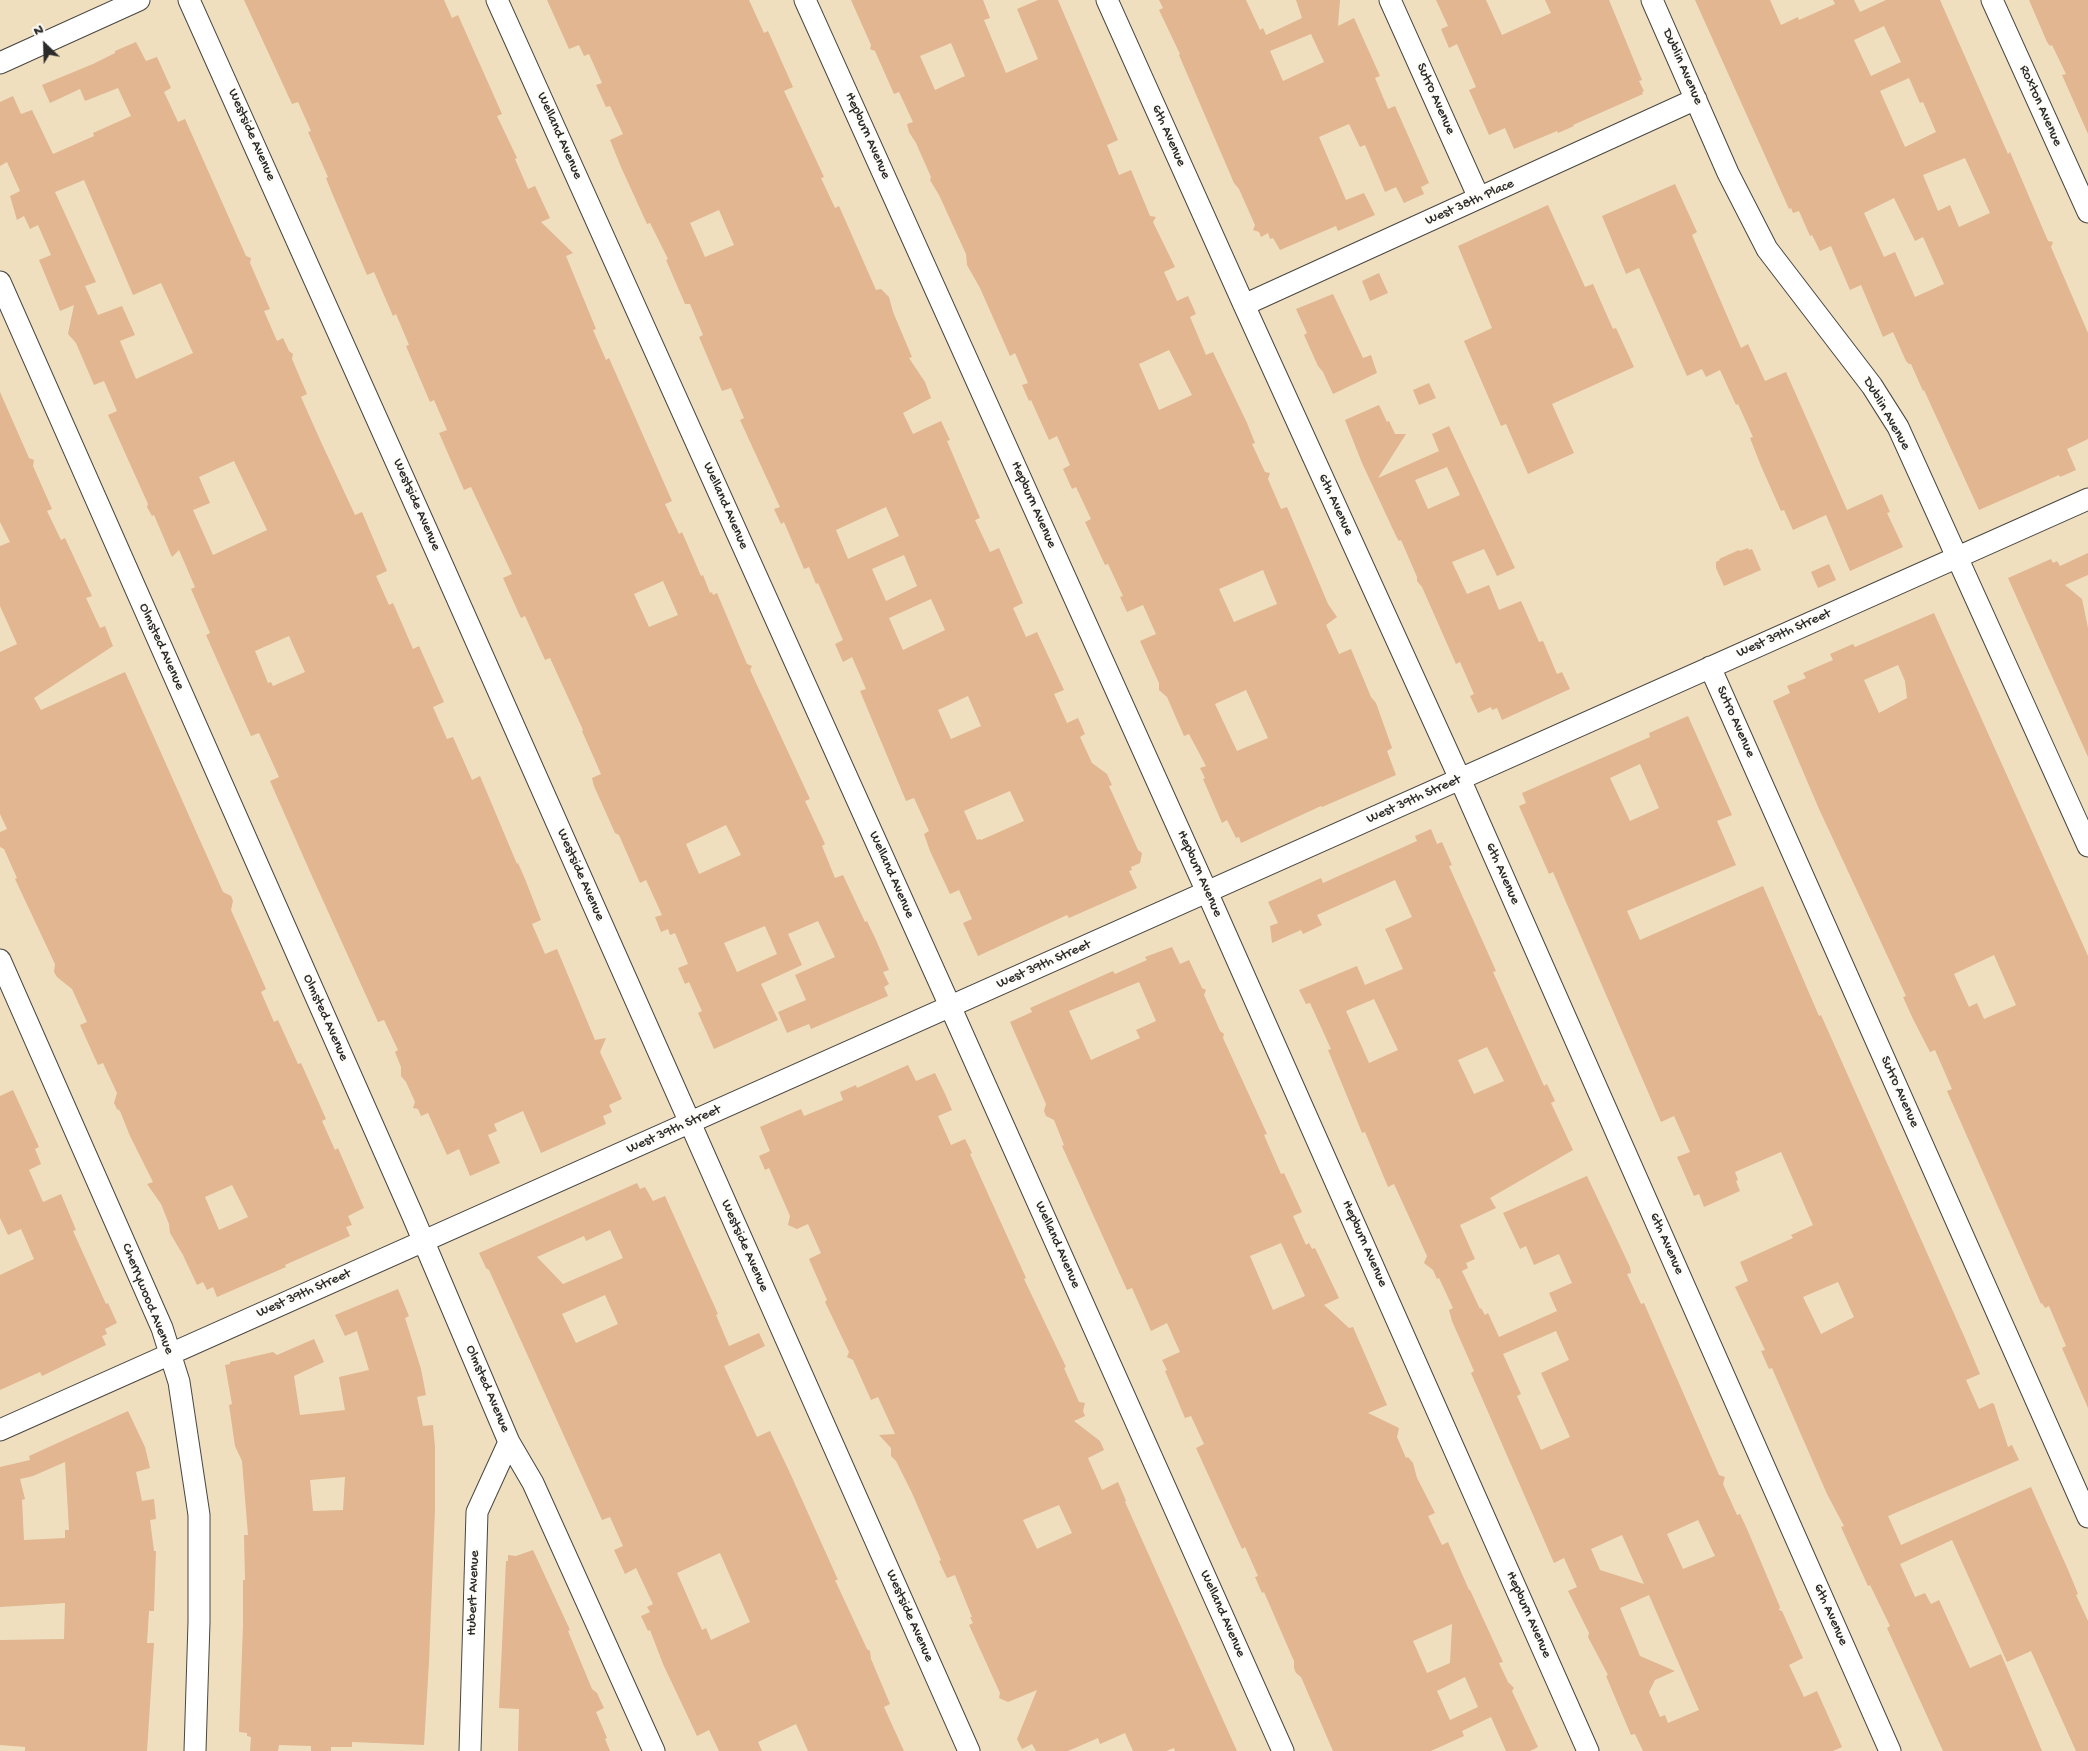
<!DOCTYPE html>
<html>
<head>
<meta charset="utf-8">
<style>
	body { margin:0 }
	#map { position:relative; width:2088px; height:1751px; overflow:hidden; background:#efdfbf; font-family:"Gochi Hand",sans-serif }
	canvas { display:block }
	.north { position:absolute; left:20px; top:20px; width:50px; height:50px; -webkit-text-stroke:4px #fdfcf7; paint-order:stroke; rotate:336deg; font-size:14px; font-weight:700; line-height:20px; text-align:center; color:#2b2b2b }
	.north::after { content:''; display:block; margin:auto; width:18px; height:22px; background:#2b2b2b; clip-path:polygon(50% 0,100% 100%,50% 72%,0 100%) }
</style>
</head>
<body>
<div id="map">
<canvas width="2088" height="1751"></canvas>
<div class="north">N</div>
</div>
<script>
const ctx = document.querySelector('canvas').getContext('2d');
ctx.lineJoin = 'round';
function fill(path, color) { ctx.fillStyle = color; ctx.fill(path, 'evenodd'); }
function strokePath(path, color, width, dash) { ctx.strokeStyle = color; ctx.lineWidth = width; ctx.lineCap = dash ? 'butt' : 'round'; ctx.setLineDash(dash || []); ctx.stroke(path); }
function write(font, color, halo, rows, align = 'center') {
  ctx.font = font + ' "Gochi Hand",sans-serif'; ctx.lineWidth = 4; ctx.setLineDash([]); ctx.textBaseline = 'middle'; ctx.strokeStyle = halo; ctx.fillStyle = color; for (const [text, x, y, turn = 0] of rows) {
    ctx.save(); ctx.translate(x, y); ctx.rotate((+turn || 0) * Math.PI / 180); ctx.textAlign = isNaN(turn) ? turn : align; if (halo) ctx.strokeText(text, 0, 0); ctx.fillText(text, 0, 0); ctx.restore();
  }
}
const building = new Path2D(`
	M244,0H444L452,18L458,15L502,114L497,116L517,158L515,159L528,189L535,186L550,218L541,222L573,253L566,256L596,329L593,330L606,360L609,358L672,501L665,504L679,534L682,532L701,576L703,575L710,593L712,592L713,595L717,593L747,664L752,666L750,670L810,799L805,801L825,844L822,846L835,878L843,875L865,922L867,921L876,940L889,970L883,972L889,984L884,987L888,996L811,1029L809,1024L787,1033L778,1012L806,1000L795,975L835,957L818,921L788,934L802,965L761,984L778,1020L714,1049L698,1013L702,1011L689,982L685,984L678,968L688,964L675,933L670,935L668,929L661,932L655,917L662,915L646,880L640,883L619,835L615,833L594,786L592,778L601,774L582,731L583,730L550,658L545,660L525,616L521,618L519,614L503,578L512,574L471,487L464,490L439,433L447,430L434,400L430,402L406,346L409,345L396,314L393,316L374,272L367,275L332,193L326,178L328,177L308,132L311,131L298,102L292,104ZM663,581L678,615L649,627L634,594ZM726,825L741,855L699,874L686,844ZM765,926L777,954L737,972L724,943Z
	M547,0H749L764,33L768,31L793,87L784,91L824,177L821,178L835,208L839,206L876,290L881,289L889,297L893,312L912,357L909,358L925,382L931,398L903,413L913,434L941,421L950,440L947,441L980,518L975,520L990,552L999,548L1023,603L1013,608L1026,637L1037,632L1064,690L1054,694L1067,723L1078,718L1085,734L1080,737L1092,763L1107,774L1112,785L1109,786L1138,850L1142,853L1140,863L1131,867L1132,870L1129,871L1137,888L1069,918L1067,915L978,956L963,923L972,919L959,890L950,894L930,851L924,834L929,831L914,798L906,801L860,691L866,689L852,657L843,662L835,644L843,640L818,583L816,584L809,567L804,569L784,522L781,524L774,509L780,507L779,505L740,420L744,418L731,388L722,391L699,337L703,335L690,304H685L666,260L668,259L650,223L647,224L621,167L610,140L623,134L610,106L606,107L596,85L602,83L589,54L584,56L579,45L569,49ZM719,210L734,245L705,257L690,223ZM886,507L899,536L848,559L836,530ZM904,555L917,586L886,601L872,569ZM931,599L945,630L903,650L889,618ZM968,696L981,726L951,739L938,710ZM1010,791L1024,821L981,840L980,839L977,840L964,811Z
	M851,0H983L990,18L984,20L1006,73L1038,59L1017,9L1038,0H1058L1118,140L1107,145L1119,175L1131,170L1150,216L1156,217L1153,222L1175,267L1164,272L1177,301L1188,296L1196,314L1190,317L1206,355L1213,352L1247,423L1255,443L1252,444L1265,472L1270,473L1268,479L1281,509L1287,507L1328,604L1337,617L1326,625L1339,654L1351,649L1371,697L1376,703L1392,748L1387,751L1396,775L1322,807L1321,806L1241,843L1239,837L1236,838L1227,820L1222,823L1203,779L1205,778L1200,768L1206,766L1189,734L1184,736L1167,697L1159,690V683L1140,641L1156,634L1143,605L1127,612L1120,597L1123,596L1108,564L1105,565L1085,522L1091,519L1076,487L1072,489L1063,469L1070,465L1057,436L1049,440L1031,400L1029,401L1022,385L1028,383L1015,353L1010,356L980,288L967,265L966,254L939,195L930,180L931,177L916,143L909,132L907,124L913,122L899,92L894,94L875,51L870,49L871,45ZM951,43L965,76L935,90L920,56ZM1169,350L1192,395L1159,410L1139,364ZM1263,570L1277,604L1234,622L1219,589ZM1246,690L1268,738L1237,751L1215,704Z
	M1159,0H1246L1260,30L1263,28L1266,35L1302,18L1296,0H1340L1338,26L1354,18L1380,76L1375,78L1388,109L1395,106L1429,183L1421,187L1424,194L1404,203L1396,187L1385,192L1365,145L1360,147L1349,124L1319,137L1346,200L1364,193L1375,215L1338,231L1336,226L1280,250L1273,238L1270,239L1268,233L1261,237L1259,232L1253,230L1255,225L1239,189L1234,183L1179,55L1180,54L1159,10L1163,8ZM1311,34L1324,62L1283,81L1270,51Z
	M1436,0H1486L1502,35L1551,13L1545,0H1609L1642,80L1639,81L1644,91L1642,92L1643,94L1573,125L1574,126L1558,133L1557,131L1514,149L1505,128L1489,135L1469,90L1476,87L1457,44L1449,48L1441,29L1448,26Z
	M1695,0H1770L1781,25L1798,17L1799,20L1835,4L1833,0H1854L1860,12L1886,0H1940L2008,154L2010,152L2048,241L2053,242L2051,247L2054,254L2088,333V439L2067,449L2076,470L2060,477L2059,475L1979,510L1924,390L1923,391L1911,364H1909L1906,361L1893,332L1883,337L1861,285L1850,290L1831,246L1820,251L1812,235L1810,236L1799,211L1793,213L1791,208L1789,209ZM1884,26L1901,62L1871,76L1854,40ZM1909,78L1920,103L1923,102L1936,132L1905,147L1880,91ZM1965,158L1990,213L1959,227L1950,205L1938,211L1923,175ZM1894,198L1915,241L1923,237L1944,284L1915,297L1895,252L1884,257L1864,213Z
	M2029,0H2088V134L2062,75L2066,74L2052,45L2050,46L2047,42Z
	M136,42L146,61L157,57L171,88L164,92L178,122L185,119L246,256L251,258L250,263L270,309L264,311L277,341L283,338L289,351L293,354L292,359L307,394L301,397L321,442L355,515L362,512L387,571L376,576L389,605L393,603L413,649L419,646L444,702L433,707L447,739L453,737L472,780L480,776L517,864L518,863L525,879L541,920L532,924L545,954L557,949L595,1040L606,1038L600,1052L622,1099L609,1105L612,1112L603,1116L606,1124L541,1153L523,1111L494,1124L497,1131L488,1135L500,1163L470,1176L459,1149L447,1155L428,1113L421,1116L418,1109L413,1108L415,1102L406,1082L401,1076V1067L395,1052L398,1050L384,1020L378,1022L311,874L270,781L279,777L259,733L251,736L206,635L210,633L191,589L195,587L179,550L172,557L154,515L152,516L147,507L148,504L108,415L117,411L104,381L94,385L76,343L68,334L74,305L60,311L39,260L51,255L38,225L30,229L24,216L17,220L10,196L20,191L7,162L0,166V102L13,96L21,114L32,110L53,154L94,136L93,133L131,116L118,88L85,101L80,89L50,103L42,85L93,64L115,53V51ZM84,180L133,295L161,283L193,353L136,379L120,341L135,335L122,306L98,315L85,286L96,282L55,192ZM234,461L267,530L213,555L193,510L210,503L199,477ZM289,636L305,672L273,686L271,682L268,683L255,651Z
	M1675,184L1697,232L1692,235L1741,348L1748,344L1765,381L1786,372L1847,510L1882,494L1890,512L1887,513L1903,547L1850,571L1826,515L1793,530L1784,510L1781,511L1761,466L1750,438L1753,437L1738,404L1736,405L1720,370L1706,377L1702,369L1687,376L1639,268L1626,274L1602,216Z
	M1548,205L1585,287L1593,284L1613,329L1616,328L1634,367L1552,404L1574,453L1528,474L1506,424L1501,426L1464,341L1492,328L1458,246Z
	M1379,273L1388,293L1370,301L1362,281Z
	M1333,294L1363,358L1371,355L1377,373L1333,394L1323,372L1318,366L1304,335L1307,333L1296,309Z
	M1429,383L1436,398L1419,405L1413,390Z
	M0,392L29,458L34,460L33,466L52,509L47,511L61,540L65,538L92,596L86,598L100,628L105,626L113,646L34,698L41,710L125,672L223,892L231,896L233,901L231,910L266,989L261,992L274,1022L278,1020L298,1064L301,1063L326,1119L322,1121L335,1150L338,1148L364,1208L348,1216L352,1225L346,1227L350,1236L285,1265L286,1267L217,1297L213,1287L207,1290L203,1282L197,1285L183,1255L170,1233L169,1224L161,1204L147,1184L153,1182L130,1136L120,1111L117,1109L114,1103L117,1093L103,1063L98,1065L80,1025L87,1022L72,989L57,977L54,972L55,964L15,879L17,878L4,849L0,847V832L7,829L0,814V652L17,644L0,606V546L10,542L0,522ZM232,1185L248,1217L219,1230L205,1197Z
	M1379,405L1387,422L1389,421L1395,434H1406L1378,478L1439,451L1432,434L1449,426L1515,568L1497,576L1484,549L1452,562L1467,594L1489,585L1499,610L1521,601L1539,642L1543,641L1557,674L1562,672L1570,689L1502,720L1497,708L1492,710L1491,707L1478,713L1470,696L1474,694L1460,662L1456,664L1422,587L1417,581V577L1401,540L1399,541L1397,538L1362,463L1345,420ZM1447,467L1460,495L1428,509L1415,480Z
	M1748,548L1749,550L1752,549L1761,570L1724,586L1716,568V562L1720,560L1719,559L1739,550L1740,551Z
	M2088,553V575L2065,585L2082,599L2088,628V757L2008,578L2051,559L2053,563L2057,561L2060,566Z
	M1829,564L1836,580L1818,588L1811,572Z
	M1934,613L2088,956V1408L2062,1348L2066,1346L2049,1306L2045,1308L2042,1303L2041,1304L1947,1091L1952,1089L1935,1050L1930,1052L1913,1019L1903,997L1906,996L1819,809L1773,701L1790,693L1787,686L1806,678L1803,673L1833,660L1830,654L1853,644L1855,647ZM1898,665L1905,681L1907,698L1879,713L1864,680ZM1994,955L2016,1005L1984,1019L1977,1003L1969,1007L1954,974Z
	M1688,716L1732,815L1717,821L1736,865L1627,911L1640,940L1763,886L1819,1016L1821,1015L1964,1336L1980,1374L1966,1380L1979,1409L1992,1403L1994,1404L2008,1447L2012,1445L2019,1460L1888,1516L1901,1545L2031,1487L2069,1572L2078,1594L2076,1595L2088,1621V1751H2076L2031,1651L2007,1662L1952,1540L1900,1564L1915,1597L1925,1593L1931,1604L1939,1600L1970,1668L2001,1654L2042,1751H1943L1887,1628L1890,1626L1870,1585L1868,1586L1841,1527L1844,1526L1827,1494L1772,1368L1769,1369L1761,1351L1765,1350L1735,1287L1748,1281L1740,1262L1793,1238L1791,1235L1813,1225L1781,1152L1735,1172L1738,1180L1736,1181L1740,1191L1704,1207L1699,1194L1694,1196L1677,1157L1690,1152L1674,1116L1661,1122L1553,872L1549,874L1519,806L1526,803L1522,793L1650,737L1649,733ZM1640,764L1659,808L1630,821L1610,778ZM1838,1282L1854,1317L1821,1334L1803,1297Z
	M1431,829L1437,844L1442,842L1452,865L1449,866L1496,971L1493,972L1544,1086L1547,1084L1555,1101L1551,1103L1573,1150L1490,1198L1496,1208L1460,1225L1475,1259L1466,1263L1468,1268L1462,1271L1480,1309L1481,1308L1485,1315L1488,1313L1499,1337L1557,1311L1549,1293L1572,1283L1559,1254L1534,1265L1526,1246L1520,1249L1503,1213L1587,1176L1630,1267L1631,1273L1627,1274L1641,1304L1644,1303L1719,1475L1725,1477L1723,1484L1737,1515L1740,1514L1747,1529L1780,1607L1779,1610L1782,1611L1803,1658L1789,1665L1804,1697L1817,1691L1842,1747L1833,1751H1643L1635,1734L1631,1735L1606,1676L1608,1675L1588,1637L1589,1633L1568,1591L1577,1587L1564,1558L1554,1563L1471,1373L1474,1371L1452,1321L1449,1310L1453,1308L1439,1278L1437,1279L1433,1270L1424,1263L1427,1256L1394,1184L1388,1187L1365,1132L1362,1133L1356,1118L1328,1050L1331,1049L1310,1003L1306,1004L1299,990L1357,966L1365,985L1403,969L1385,929L1412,917L1395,880L1317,915L1322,925L1303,934L1301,930L1272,943L1270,926L1278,923L1268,902L1321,878L1323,883L1417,841L1415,836ZM1374,999L1398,1050L1369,1063L1346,1011ZM1487,1047L1504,1081L1474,1094L1458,1060ZM1556,1331L1569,1360L1541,1373L1570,1437L1541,1450L1517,1396L1521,1394L1503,1354ZM1698,1520L1715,1556L1683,1569L1667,1534ZM1622,1535L1644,1584L1600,1570L1591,1549ZM1649,1595L1699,1710L1668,1723L1665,1715L1660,1717L1649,1692L1655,1680L1675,1671L1640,1656L1620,1608Z
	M1172,947L1180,964L1189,960L1202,988L1206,990L1204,995L1220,1031L1224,1034L1223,1038L1267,1134L1264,1135L1281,1174L1284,1173L1302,1212L1293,1216L1306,1245L1309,1243L1312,1249L1315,1248L1339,1298L1324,1305L1349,1328L1353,1327L1387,1405L1368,1413L1399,1428L1397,1437L1406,1458L1408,1457L1413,1463L1417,1478L1435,1513L1428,1516L1442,1545L1448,1542L1469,1590H1470L1503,1662L1499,1663L1508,1682L1514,1688L1512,1691L1538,1747L1530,1751H1506L1491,1717L1462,1731L1464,1736L1431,1751H1333L1301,1677L1296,1673L1294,1668V1661L1264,1592L1262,1593L1255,1577L1258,1576L1245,1547L1242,1549L1196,1448L1204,1444L1191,1416L1185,1418L1165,1371L1167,1370L1162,1360L1180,1352L1167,1323L1151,1331L1132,1288L1127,1290L1062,1146L1064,1145L1054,1120L1046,1116L1044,1111L1046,1104L1010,1022L1032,1012L1030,1008L1113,971L1115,974L1147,960L1145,957ZM1139,982L1156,1021L1136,1030L1140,1038L1091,1060L1069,1011ZM1281,1243L1305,1296L1273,1310L1250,1256ZM1452,1624L1450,1663L1427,1673L1413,1641ZM1465,1677L1478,1707L1450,1720L1437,1691Z
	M908,1065L916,1081L935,1073L946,1096L952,1110L938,1116L951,1145L965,1139L972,1153L970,1154L1026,1278L1024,1279L1066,1367L1064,1368L1079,1402L1085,1403L1083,1411L1085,1416L1074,1421L1100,1441L1104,1450L1088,1458L1102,1490L1118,1482L1126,1501L1125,1502L1237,1751H1175L1174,1748L1166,1751H1133L1125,1733L1100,1744L1098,1738L1068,1751H1036L1032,1744L1022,1749L1017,1739L1037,1690L1008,1702L999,1698L1000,1693L969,1625L973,1623L970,1617H972L955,1575L947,1578L939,1561L941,1560L912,1493L896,1461L891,1456V1448L879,1435L895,1434L878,1397L871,1400L853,1360L847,1357L849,1352L825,1302L827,1300L809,1259L821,1253L808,1224L797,1229L788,1225L790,1216L769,1168L765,1170L759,1156L770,1151L760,1127L801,1109L804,1116L843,1100L840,1092L856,1085L857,1088ZM1059,1505L1072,1533L1037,1549L1023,1520Z
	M13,1090L39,1147L35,1149L41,1164L29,1170L43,1202L61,1194L76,1230L73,1231L106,1304L108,1303L117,1323L105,1329L107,1334L102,1336L106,1345L42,1376L40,1372L0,1390V1275L34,1259L21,1229L8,1235L0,1218V1096Z
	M637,1183L640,1189L645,1187L653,1201L665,1196L718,1314L716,1315L729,1346L759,1333L765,1346L724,1366L757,1437L770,1431L790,1473L838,1580H835L867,1649L870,1651L871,1659L890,1704L884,1707L904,1751H808L796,1724L758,1742L762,1751H719L709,1730L697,1736L663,1664L650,1630L648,1631L641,1616L650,1612L647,1607L653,1604L636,1568L625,1574L614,1550L623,1546L610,1517L602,1520L489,1270L486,1268L479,1253ZM610,1230L623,1258L563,1284L537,1257L584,1236L586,1241ZM605,1295L618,1324L576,1343L562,1314ZM720,1553L750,1622L711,1640L706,1628L702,1630L677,1573Z
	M398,1289L409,1316L405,1318L421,1369L426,1395L417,1397L423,1426L433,1425L435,1447V1509L429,1662L424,1745L352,1742V1747H331V1751H311V1746L279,1745L278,1751H250L251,1737L247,1736V1733L239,1732L243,1626V1580H245L244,1535H248L242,1461L235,1446L229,1405L232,1404L225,1365L230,1364V1362L273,1352L277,1355L314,1339L324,1362L294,1376L300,1415L345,1410L339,1377L369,1370L357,1331L345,1336L335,1315ZM345,1477L343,1510L313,1511L310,1480Z
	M128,1411L145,1447L150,1468L136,1472L142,1501L154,1499L156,1519L150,1520L154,1551H156L154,1611H149L147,1643H154L147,1751H25V1747L0,1745V1640L64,1639L65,1603L0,1607V1467L30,1460L29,1456ZM65,1462L69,1530H65V1538L24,1540L22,1500L25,1499L20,1479L33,1476Z
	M533,1550L570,1630L568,1631L592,1689L597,1693L604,1708L596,1712L607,1738L605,1739L610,1751H518L519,1709L499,1708L506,1561H508V1555L516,1556Z`);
const minor = new Path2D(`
	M189,0L437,553L969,1751
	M497,0L950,1006L1283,1751
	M805,0L1207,892L1588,1751
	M1107,0L1244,305L1460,779L1890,1751
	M1390,0L1479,198
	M1652,0L1728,173L1767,249L1872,386L1898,427L2088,846
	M1992,0L2088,212
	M0,63L139,0
	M0,282L412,1214L509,1442L533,1483L654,1751
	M1244,305L1696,99
	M1710,667L2088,1517
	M0,960L162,1328L179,1382L199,1515V1622L195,1751
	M0,1430L2088,499
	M470,1751L477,1512L509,1442`);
const streetNames = [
	["Dublin Avenue",1682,67,66],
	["Sutro Avenue",1435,99,66],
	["Roxton Avenue",2040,106,66],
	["Westside Avenue",251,135,66],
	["Welland Avenue",559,136,66],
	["Hepburn Avenue",867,136,66],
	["6th Avenue",1168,136,66],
	["West 38th Place",1470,203,-24],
	["Dublin Avenue",1886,414,60],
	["Westside Avenue",416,505,66],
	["Hepburn Avenue",1033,505,66],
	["6th Avenue",1335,505,65],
	["Welland Avenue",725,506,66],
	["West 39th Street",1784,634,-24],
	["Olmsted Avenue",161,647,66],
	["Sutro Avenue",1735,722,66],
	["West 39th Street",1414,800,-24],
	["Hepburn Avenue",1199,874,66],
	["6th Avenue",1502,874,66],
	["Westside Avenue",580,875,66],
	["Welland Avenue",891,875,66],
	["West 39th Street",1044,965,-24],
	["Olmsted Avenue",325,1018,66],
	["Sutro Avenue",1899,1092,66],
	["West 39th Street",674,1130,-24],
	["Hepburn Avenue",1364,1244,66],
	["6th Avenue",1666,1244,66],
	["Welland Avenue",1057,1245,66],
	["Westside Avenue",744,1246,66],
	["West 39th Street",304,1294,-24],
	["Cherrywood Avenue",147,1299,68],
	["Olmsted Avenue",487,1389,67],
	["Hubert Avenue",474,1593,-88],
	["Welland Avenue",1222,1614,66],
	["Hepburn Avenue",1528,1615,66],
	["6th Avenue",1830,1615,66],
	["Westside Avenue",909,1616,66]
];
fill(building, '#e1b690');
strokePath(minor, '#484641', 23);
strokePath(minor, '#fff', 21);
write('14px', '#2b2b2b', '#fdfcf7', streetNames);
</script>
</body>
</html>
